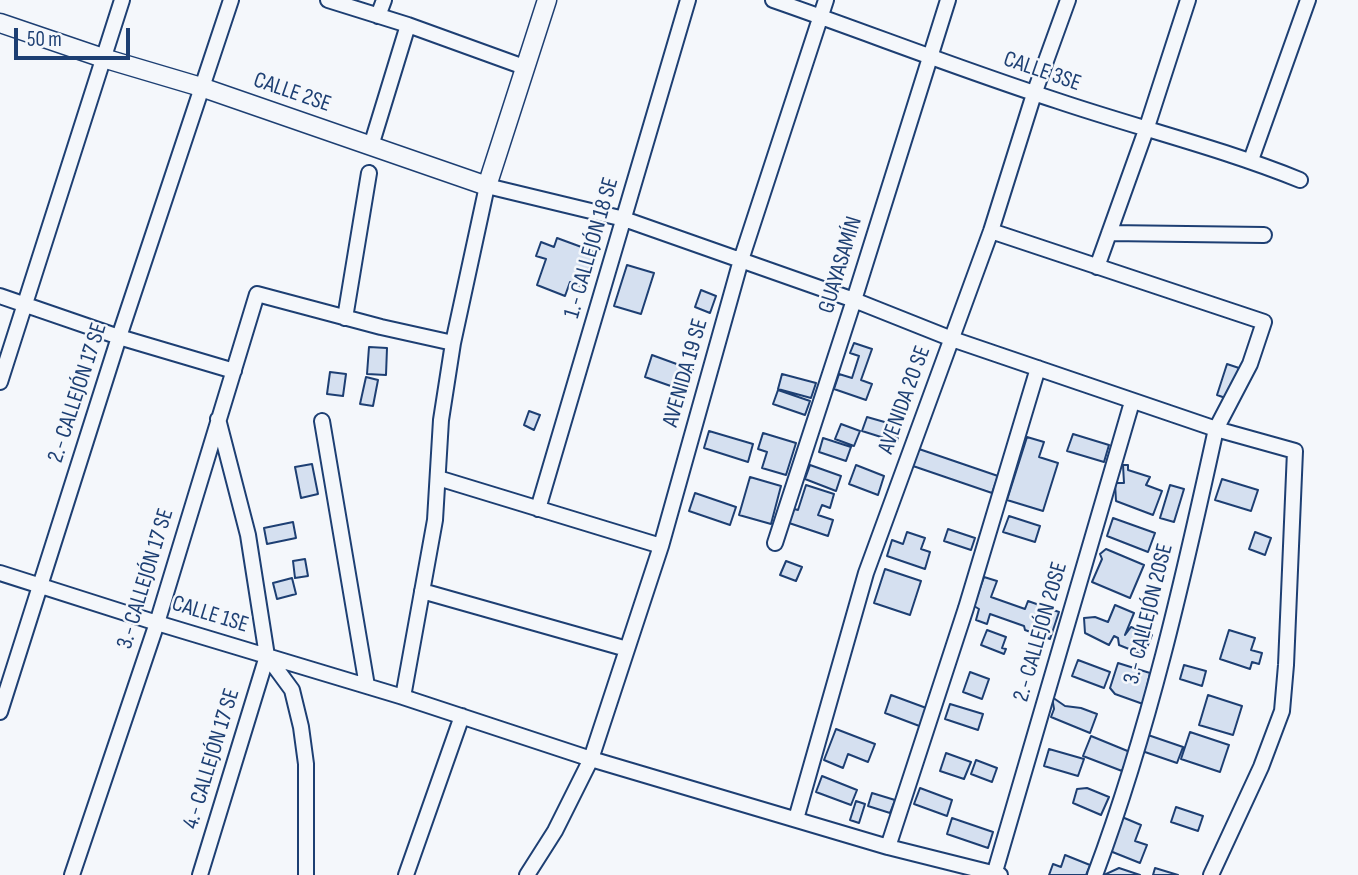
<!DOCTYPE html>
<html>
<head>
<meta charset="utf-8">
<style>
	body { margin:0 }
	#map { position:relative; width:1358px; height:875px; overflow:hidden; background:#f4f7fb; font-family:"Sofia Sans Condensed",sans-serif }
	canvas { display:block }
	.scale { position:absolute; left:14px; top:28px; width:116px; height:32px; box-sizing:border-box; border:4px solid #1d3f73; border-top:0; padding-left:9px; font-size:21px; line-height:24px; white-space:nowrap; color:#1d3f73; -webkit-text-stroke:5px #f4f7fb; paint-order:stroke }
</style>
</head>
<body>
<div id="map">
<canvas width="1358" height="875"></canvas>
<div class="scale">50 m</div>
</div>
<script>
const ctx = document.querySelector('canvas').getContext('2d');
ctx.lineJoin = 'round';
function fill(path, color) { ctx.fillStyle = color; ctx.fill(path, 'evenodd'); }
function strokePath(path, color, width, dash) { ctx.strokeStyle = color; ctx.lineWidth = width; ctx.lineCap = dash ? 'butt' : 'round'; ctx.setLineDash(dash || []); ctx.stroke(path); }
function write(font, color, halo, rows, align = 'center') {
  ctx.font = font + ' "Sofia Sans Condensed",sans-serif'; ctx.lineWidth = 5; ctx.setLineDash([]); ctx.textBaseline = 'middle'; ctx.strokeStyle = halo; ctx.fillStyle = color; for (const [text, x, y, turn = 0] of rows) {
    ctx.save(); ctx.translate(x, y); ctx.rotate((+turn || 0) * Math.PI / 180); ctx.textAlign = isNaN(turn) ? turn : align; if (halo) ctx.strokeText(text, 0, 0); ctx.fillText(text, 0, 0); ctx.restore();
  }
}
const building = new Path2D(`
	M557,238L595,252L582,287L570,282L565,296L537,285L546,259L536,256L541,242L554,247Z
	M627,265L654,273L641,314L614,306Z
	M701,290L716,296L710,313L695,307Z
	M854,343L872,349L861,380L872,384L866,400L834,389L839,374L852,378L859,356L850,353Z
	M369,347L387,348L386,375L367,374Z
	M652,355L693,370L685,391L645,377Z
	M1227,364L1242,369L1231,400L1217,395Z
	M330,372L346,374L343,396L327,394Z
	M782,374L816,383L811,398L778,389Z
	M366,377L378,380L373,406L360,404Z
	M778,390L810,401L805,415L773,404Z
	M529,411L540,415L534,430L524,425Z
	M867,417L895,425L892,435L898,437L897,442L862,431Z
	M841,424L860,431L854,446L835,439Z
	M709,431L753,444L748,462L704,448Z
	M763,433L796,443L786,475L762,468L767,452L758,449Z
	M1073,434L1109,445L1104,462L1067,451Z
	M1027,437L1044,442L1039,457L1058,463L1043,511L1007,500Z
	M823,438L851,447L846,461L819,452Z
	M919,449L998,476L992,493L913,466Z
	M312,464L318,494L301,498L295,467Z
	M810,465L841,476L836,491L805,479Z
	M856,465L884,476L878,495L849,484Z
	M1123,465H1128V470L1150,477L1146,485L1162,491L1153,515L1116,501L1115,483H1124Z
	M750,477L781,486L771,524L739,515Z
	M1222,479L1258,490L1251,511L1215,500Z
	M806,485L834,494L830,508L822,505L818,515L833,520L828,536L789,523L794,509L798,510Z
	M1170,485L1184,489L1174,522L1160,518Z
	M695,493L736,507L730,525L689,511Z
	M1009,516L1040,526L1035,542L1003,532Z
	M1113,518L1155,533L1148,552L1107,536Z
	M293,522L296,538L267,544L264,528Z
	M948,529L975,538L971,550L944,541Z
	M907,532L925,538L921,549L930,552L925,569L887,556L892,540L903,544Z
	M1255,532L1271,538L1265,555L1249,549Z
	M1106,549L1144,565L1130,598L1092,582L1102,559L1100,554Z
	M305,559L308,576L295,578L293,561Z
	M786,561L802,567L796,581L780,575Z
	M885,569L921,581L910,615L874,603Z
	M984,577L997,581L991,597L1025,609L1028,601L1059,612L1050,639L1025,630L1024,626L990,614L987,624L976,620L979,609L974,606Z
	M292,578L296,594L277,599L273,583Z
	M1115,605L1134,613L1125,635L1131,627L1152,635L1144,655L1119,645L1118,638L1114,636L1109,645L1085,633L1084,618L1095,617L1108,622Z
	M987,630L1006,637L1002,648L1006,649L1004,654L981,645Z
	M1229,630L1255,638L1251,650L1262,653L1259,664L1252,662L1250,669L1220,659Z
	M1078,660L1110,672L1104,688L1072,676Z
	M1118,663L1150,673L1143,704L1115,694L1110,688Z
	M1184,665L1206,671L1202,686L1180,679Z
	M970,672L989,679L982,699L963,692Z
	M891,695L929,709L922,727L885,713Z
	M1208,695L1242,706L1233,735L1199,725Z
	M1052,697L1065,706L1081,708L1097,714L1090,733L1051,717L1054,709Z
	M950,704L983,714L978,730L945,719Z
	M836,729L875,744L868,762L848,754L843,768L824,760Z
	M1190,732L1229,745L1220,772L1181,759Z
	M1148,735L1183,747L1177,763L1142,751Z
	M1091,736L1130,752L1122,771L1083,756Z
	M1049,749L1084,759L1078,776L1044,766Z
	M946,753L971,762L964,779L940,771Z
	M976,760L997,768L992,782L971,774Z
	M822,776L857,790L851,805L816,792Z
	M920,788L952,800L947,816L914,804Z
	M1087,788L1109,797L1101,815L1073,803L1077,789Z
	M872,793L895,800L890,813L868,806Z
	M856,801L865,804L859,823L850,820Z
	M1176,807L1203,816L1198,831L1171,822Z
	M1122,817L1141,825L1135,841L1147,845L1140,863L1110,851Z
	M952,818L993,832L988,848L947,834Z
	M1065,855L1090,865L1086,875H1049L1053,864L1061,867Z
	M1119,868L1140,875H1104Z
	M1155,868L1178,875H1153Z`);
const minor = new Path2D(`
	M328,0L408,25L524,67
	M773,0C868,33 962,70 1058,101C1138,128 1221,148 1300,180
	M378,16L384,0
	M371,146L408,25
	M1251,160L1308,0
	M1109,233L1264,235
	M1097,267L1146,130L1188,0
	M0,296L119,337L234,371
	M345,318L369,173
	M0,382L122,0
	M218,419L248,535L267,656L292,690L301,727L306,764V875
	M322,421L367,686
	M438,478L661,546
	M538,509L688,0
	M775,543L854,300L948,0
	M0,573L157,623L403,697L591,759L888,847L1000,875
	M422,591L627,649
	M403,697L435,520L441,420L453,343L487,186L624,219L854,300L952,339L1216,429L1250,364L1264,322L991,231
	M0,712L119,337L231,0
	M796,819L866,573L991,231L1034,94L1068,0
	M888,847L966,608L1038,368
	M72,875L157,623L257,294L381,327L453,343
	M200,875L267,656
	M406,875L462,716
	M527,875L555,831L591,759L661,546L741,260L826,0
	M994,875L1132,402
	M1095,875C1149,730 1183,580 1216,429L1295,451L1286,665L1282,711L1261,767L1211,875`);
const tertiary = new Path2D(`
	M0,23L103,58L201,87L487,186L547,0`);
const streetNames = [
	["CALLE 3SE",1042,72,19],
	["CALLE 2SE",292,93,19],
	["1.- CALLEJÓN 18 SE",592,248,-74],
	["GUAYASAMÍN",841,265,-73],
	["AVENIDA 19 SE",686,373,-74],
	["2.- CALLEJÓN 17 SE",78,393,-72],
	["AVENIDA 20 SE",905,400,-70],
	["3.- CALLEJÓN 17 SE",146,579,-73],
	["3.- CALLEJÓN 20SE",1149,614,-76],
	["CALLE 1SE",210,615,17],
	["2.- CALLEJÓN 20SE",1041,632,-74],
	["4.- CALLEJÓN 17 SE",212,759,-73]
];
fill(building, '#d5e0f0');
strokePath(building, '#1d3f73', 2);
strokePath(minor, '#1d3f73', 18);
strokePath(tertiary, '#1d3f73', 21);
strokePath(minor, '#f4f7fb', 14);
strokePath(tertiary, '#f4f7fb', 18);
write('23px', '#1d3f73', '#f4f7fb', streetNames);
</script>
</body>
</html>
